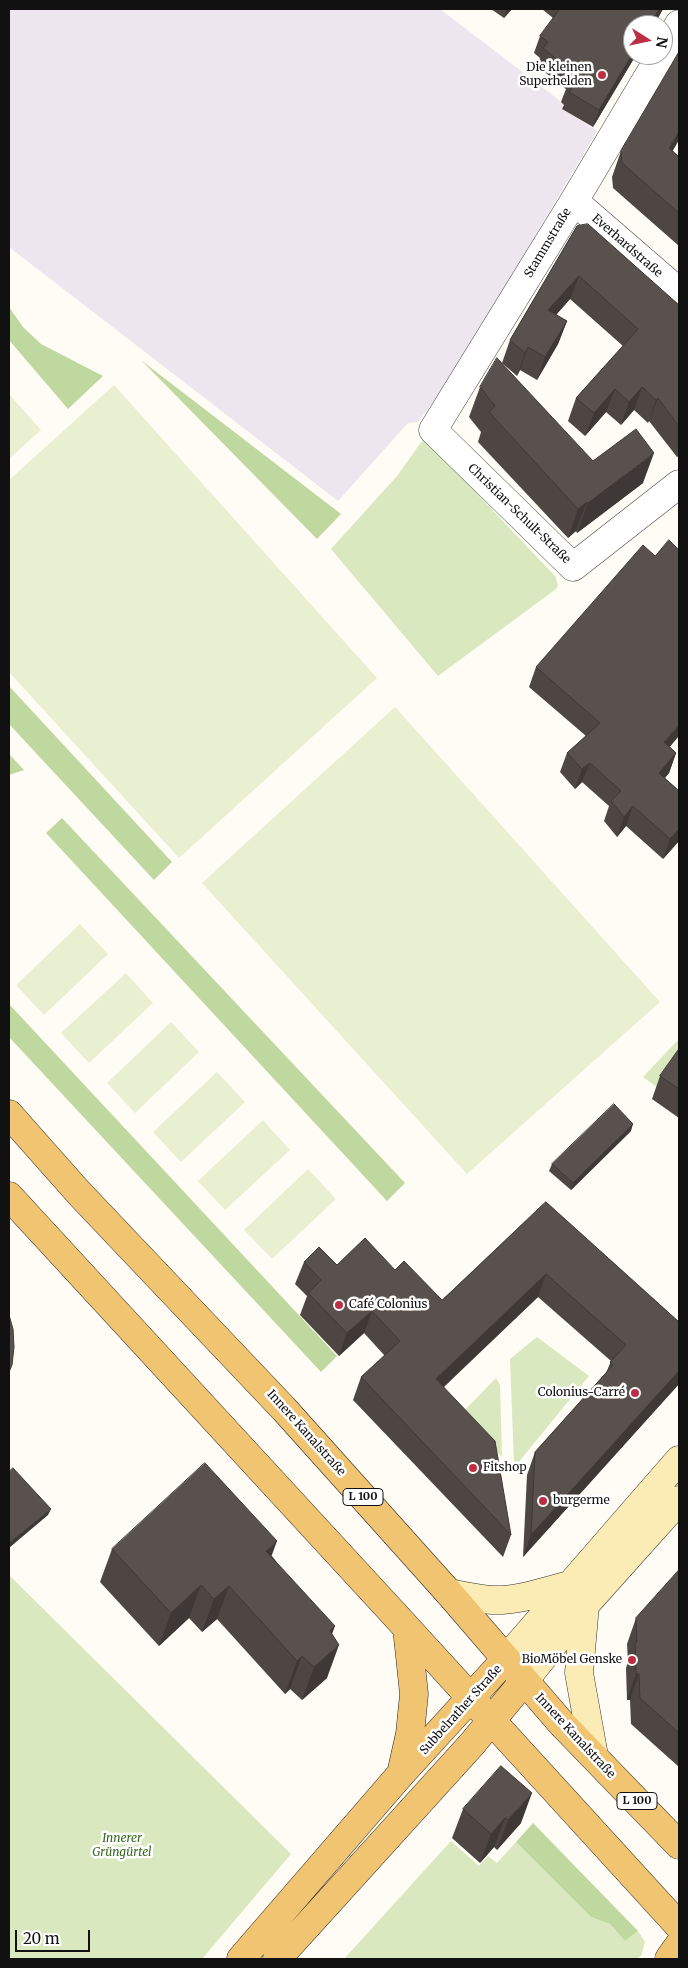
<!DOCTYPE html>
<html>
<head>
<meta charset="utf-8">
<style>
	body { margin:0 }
	#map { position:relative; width:688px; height:1968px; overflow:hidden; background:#fefcf5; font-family:Merriweather,serif }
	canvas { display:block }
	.frame { position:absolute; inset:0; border:10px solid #111; pointer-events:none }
	.north { position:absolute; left:623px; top:15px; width:50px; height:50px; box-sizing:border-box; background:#fff; border:1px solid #a0a0a0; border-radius:50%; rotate:100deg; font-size:14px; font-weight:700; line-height:20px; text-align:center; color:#111 }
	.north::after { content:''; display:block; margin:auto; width:18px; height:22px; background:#bb2e44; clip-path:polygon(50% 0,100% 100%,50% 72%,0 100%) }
	.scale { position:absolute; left:15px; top:1930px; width:75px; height:22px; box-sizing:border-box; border:2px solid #111; border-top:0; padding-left:6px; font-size:15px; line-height:18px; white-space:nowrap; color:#111; -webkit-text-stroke:4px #fff; paint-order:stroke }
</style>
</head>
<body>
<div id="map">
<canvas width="688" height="1968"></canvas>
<div class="frame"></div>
<div class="north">N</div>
<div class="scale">20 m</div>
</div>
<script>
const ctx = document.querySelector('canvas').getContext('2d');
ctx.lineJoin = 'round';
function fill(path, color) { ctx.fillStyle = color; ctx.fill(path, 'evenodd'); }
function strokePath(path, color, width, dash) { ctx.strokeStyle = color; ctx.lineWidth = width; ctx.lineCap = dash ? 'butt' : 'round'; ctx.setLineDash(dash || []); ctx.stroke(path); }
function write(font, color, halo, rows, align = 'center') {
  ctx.font = font + ' Merriweather,serif'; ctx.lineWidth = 5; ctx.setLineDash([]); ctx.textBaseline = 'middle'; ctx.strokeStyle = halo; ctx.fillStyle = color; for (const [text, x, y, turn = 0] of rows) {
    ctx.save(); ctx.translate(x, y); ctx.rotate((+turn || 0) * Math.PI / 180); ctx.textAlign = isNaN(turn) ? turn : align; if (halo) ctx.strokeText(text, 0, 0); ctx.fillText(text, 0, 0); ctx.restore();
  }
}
const industrial = new Path2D(`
	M9,9H440L559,100L564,106L562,109L597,131L450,380L418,422L408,423L338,501L9,247Z`);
const green = new Path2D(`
	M424,438L555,576L558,585L556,589L438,676L331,549L397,476Z
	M679,1039V1059L658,1088L643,1077Z
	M537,1337L589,1376L517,1464L514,1463L510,1359Z
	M496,1378L500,1385L502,1457L462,1413Z
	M9,1575L291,1854L202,1959H9Z
	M451,1841L479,1866L488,1856L497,1863L516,1842L591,1917L610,1924L625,1941L638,1931L645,1942L641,1956L636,1959H344Z`);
const forest = new Path2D(`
	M9,307L23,327L41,344L103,376L68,409L9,340Z
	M142,361L341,514L317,539Z
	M9,686L172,862L154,880L9,724Z
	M9,754L24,770L9,775Z
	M62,818L405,1183L387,1201L46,833Z
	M9,1004L337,1356L321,1372L9,1037Z
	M533,1823L638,1931L625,1941L610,1924L591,1917L516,1842Z`);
const pitch = new Path2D(`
	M114,385L377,678L179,858L9,672V480Z
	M9,394L41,430L9,459Z
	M395,707L660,1002L467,1174L202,883Z
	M80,924L108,954L44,1015L16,985Z
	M126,973L153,1003L89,1063L61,1033Z
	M171,1022L199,1052L135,1113L107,1083Z
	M217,1072L245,1102L181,1162L153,1132Z
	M263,1120L290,1150L225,1210L198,1181Z
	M308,1169L336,1199L272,1259L244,1230Z`);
const street = new Path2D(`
	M663,51L679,24
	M661,55L574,201L433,430L573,567L679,484
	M574,201L679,292`);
const secondary = new Path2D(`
	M449,1593C463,1596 477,1599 492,1600C519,1601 546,1591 573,1584
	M585,1605L579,1673L594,1756
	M506,1659L679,1460
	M524,1681L585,1605L679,1500`);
const primary = new Path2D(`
	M9,1114L79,1193L284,1409L449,1593L562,1724L679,1845
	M9,1196L407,1628L679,1926
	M401,1774L410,1734L414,1694L407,1628
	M241,1959L400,1775L506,1659
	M277,1959L472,1744L524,1681
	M669,1959L679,1945`);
const wall = new Path2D(`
	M491,9H512L504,18Z
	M542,9H663L654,25L633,55H636L593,127L562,109L564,105L561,102L566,89L537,66L540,58L534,53L540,36L553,18Z
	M621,151H673L679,157V246L613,188L612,177Z
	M577,226L679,305V456L677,457L649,421L648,423L634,410L621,425L606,412L585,436L568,421L576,398L623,346L570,299L556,315L567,321L558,344L537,380L520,370L517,376L502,363L510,340Z
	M480,387L593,461L643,483L577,533L576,531L568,538L478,442L481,432L469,417Z
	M536,667L670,747L676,753L669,773L665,778L679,791V841L663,859L626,826L617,837L604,821L609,806L582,782L575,789L560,772L567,753L586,736L529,687Z
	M679,1049V1118L652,1099L660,1076Z
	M631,1131L571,1190L549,1171L552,1164Z
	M546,1202L679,1322V1384L523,1557L527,1475L535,1452L606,1373L611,1361L538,1297L444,1387L511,1535L503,1557L353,1400L361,1377L385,1356L364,1333L339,1356L300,1315L307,1296L295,1284L304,1262L395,1270L442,1300Z
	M112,1549L272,1556L332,1635L327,1678L302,1700L290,1689L285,1694L217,1619L202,1632L189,1618L159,1646L100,1582Z
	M679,1570V1767L631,1724L630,1700H627L626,1668L628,1662L627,1644L636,1618Z
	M501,1766L521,1823L497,1850L494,1847L480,1863L452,1838L463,1809Z`);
const shadedWall = new Path2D(`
	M507,9H512L504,18Z
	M659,9H663L654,25H650Z
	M633,53V55H636L593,127L599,110Z
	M679,131V140L660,173L669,148Z
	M579,276L570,299L540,333L548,310Z
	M567,321L558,344L537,380L545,357Z
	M528,347L520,370L517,376L525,353Z
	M642,387L634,410L621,425L629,402Z
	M615,389L606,412L585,436L594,413Z
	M658,398L649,421L648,423L656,400Z
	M654,453L643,483L577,533L588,503Z
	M587,502L576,531L568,538L578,509Z
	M679,725V736L657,762L664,742Z
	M676,753L669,773L652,792L659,773Z
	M590,763L582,782L575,789L582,769Z
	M633,806L626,826L617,837L624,817Z
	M679,829V841L663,859L670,839Z
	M633,1124L631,1131L571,1190L573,1183Z
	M546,1274L538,1297L428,1401L436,1379Z
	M372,1311L364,1333L339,1356L347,1333Z
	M679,1371V1384L523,1557L531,1535Z
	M51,1509L48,1515L9,1548V1543Z
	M277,1541L265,1574L266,1551Z
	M201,1585L189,1618L159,1646L171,1613Z
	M229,1586L217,1619L202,1632L214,1599Z
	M335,1626L323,1659L339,1645L327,1678L302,1700L314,1667L330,1631Z
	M302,1656L290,1689L285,1694L297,1661Z
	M636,1674H639L630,1700H627Z
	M532,1793L521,1823L497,1850L508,1820Z
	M505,1818L494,1847L480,1863L491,1834Z`);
const building = new Path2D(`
	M560,9H659L650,25H633V53L599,110L569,92L572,89L567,85L575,75L543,48L548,42L540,36Z
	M679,52V131L669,148L679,157V213L622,163L621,151Z
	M588,224L679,305V426L658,398L656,400L642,387L629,402L615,389L594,413L576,398L638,329L579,276L548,310L567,321L545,357L528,347L525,353L510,340L577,226Z
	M497,358L593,461L636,429L654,453L588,503L587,502L578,509L489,412L495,406L480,387Z
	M669,540L679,550V725L664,742L676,753L659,773L679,791V829L670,839L633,806L624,817L611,801L621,791L590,763L582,769L567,753L600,723L536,667L643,545L655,556Z
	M679,1049V1089L660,1076Z
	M614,1104L633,1124L573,1183L552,1164Z
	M546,1202L679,1322V1371L531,1535L535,1452L613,1365L610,1362L626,1345L546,1274L436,1379L495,1441L511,1535L361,1377L400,1341L372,1311L347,1333L308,1293L321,1280L304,1262L319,1247L337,1265L365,1238L395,1270L404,1261L442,1300Z
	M9,1315L13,1329L14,1347L12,1365L9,1372Z
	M205,1463L277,1541L266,1551L335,1626L330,1631L339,1645L314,1667L302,1656L297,1661L229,1586L214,1599L201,1585L171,1613L112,1549Z
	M13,1468L51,1509L9,1543V1472Z
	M679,1570V1733L640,1698L639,1674H636L635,1643L637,1642L636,1618Z
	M501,1766L532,1793L508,1820L505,1818L491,1834L463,1809Z`);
const markers = [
	[602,75,5,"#bb2e44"],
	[339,1305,5,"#bb2e44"],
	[635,1393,5,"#bb2e44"],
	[473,1468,5,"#bb2e44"],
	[543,1501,5,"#bb2e44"],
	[632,1660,5,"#bb2e44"]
];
const shields = [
	[363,1497,40],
	[637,1801,40]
];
const shieldNames = [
	["L 100",363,1497],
	["L 100",637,1801]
];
const poiNames = [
	["Die kleinen",592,68],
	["Superhelden",592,82],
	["Café Colonius",349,1305,"left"],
	["Colonius-Carré",625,1393],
	["Fitshop",483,1468,"left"],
	["burgerme",553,1501,"left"],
	["BioMöbel Genske",622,1660]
];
const streetNames = [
	["Stammstraße",548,243,-59],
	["Everhardstraße",627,246,41],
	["Christian-Schult-Straße",519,514,44],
	["Innere Kanalstraße",306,1433,48],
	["Subbelrather Straße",461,1710,-48],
	["Innere Kanalstraße",575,1736,47]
];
const parkNames = [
	["Innerer",122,1839],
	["Grüngürtel",122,1853]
];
fill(industrial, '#ede6ee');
fill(green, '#d9e8bf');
fill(forest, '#bfd89f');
fill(pitch, '#e9f0d1');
strokePath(street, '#444', 29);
strokePath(secondary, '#333', 29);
strokePath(primary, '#222', 29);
strokePath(street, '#fff', 28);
strokePath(secondary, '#fbebb4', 28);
strokePath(primary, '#f1c472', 28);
fill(wall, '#4d4642');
fill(shadedWall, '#3e3936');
fill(building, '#59514d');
strokePath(building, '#3e3936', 1);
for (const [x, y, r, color] of markers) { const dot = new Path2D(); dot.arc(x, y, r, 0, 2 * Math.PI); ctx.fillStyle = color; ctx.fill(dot); strokePath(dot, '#fff', 2); }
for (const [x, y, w] of shields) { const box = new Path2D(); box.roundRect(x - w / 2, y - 8.5, w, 17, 4); ctx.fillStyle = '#fff'; ctx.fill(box); strokePath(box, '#111', 1); }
write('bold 11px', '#111', null, shieldNames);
write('12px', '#111', '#fff', poiNames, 'right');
write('12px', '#111', '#fff', streetNames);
write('italic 12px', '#386723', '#fff', parkNames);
</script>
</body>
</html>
